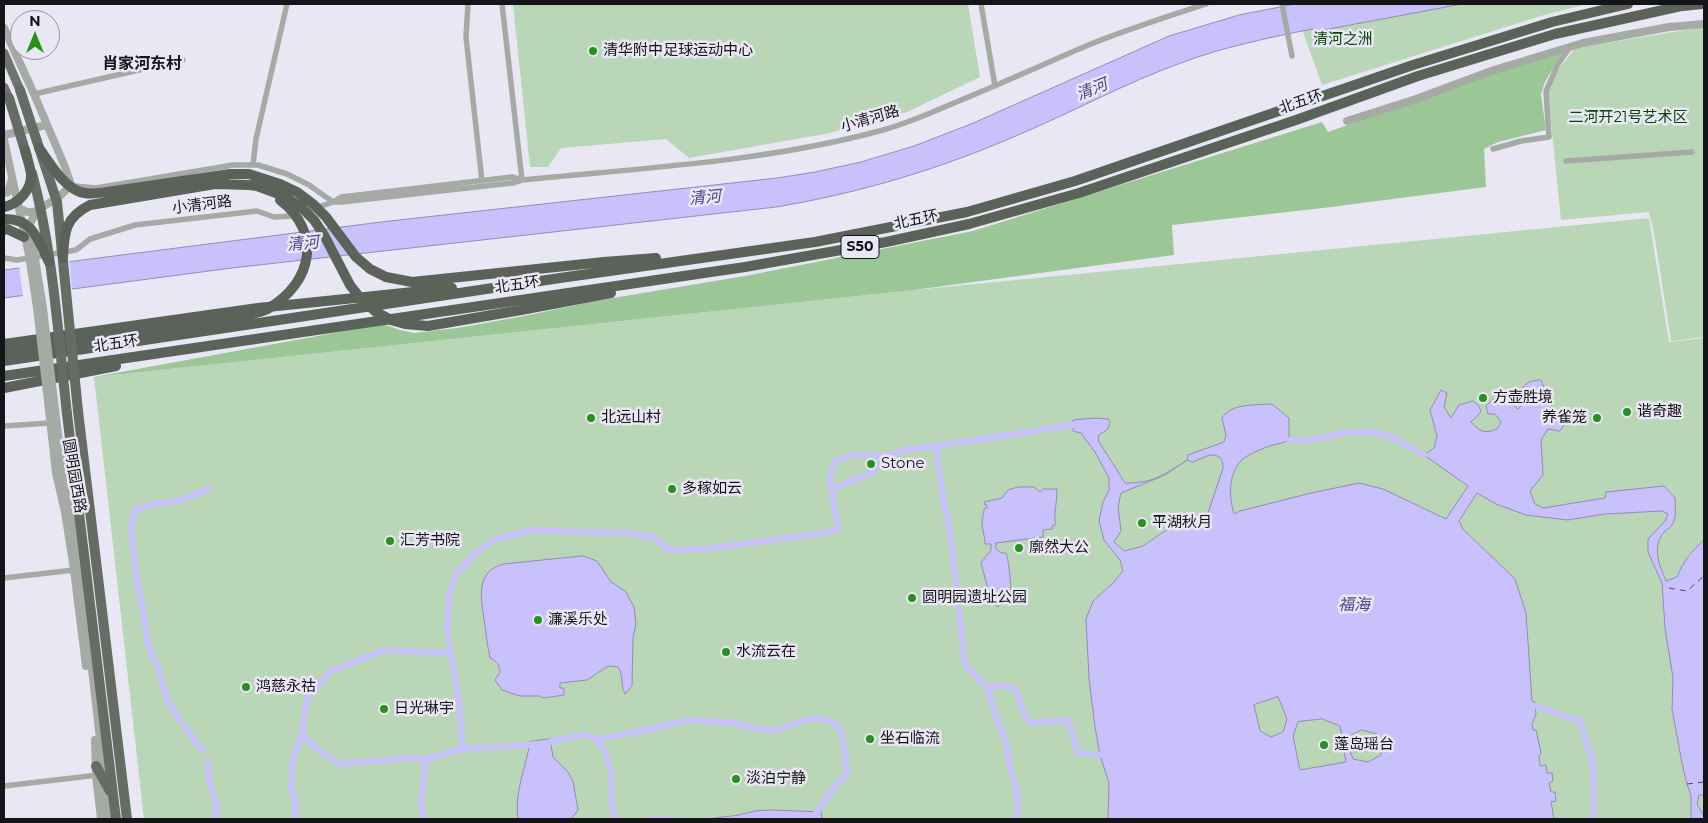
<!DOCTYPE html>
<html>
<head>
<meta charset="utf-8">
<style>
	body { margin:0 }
	#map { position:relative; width:1708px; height:823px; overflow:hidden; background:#e9e7f4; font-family:Montserrat,sans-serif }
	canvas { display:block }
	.frame { position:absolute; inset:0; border:5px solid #151519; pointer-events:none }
	.north { position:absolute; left:10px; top:10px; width:50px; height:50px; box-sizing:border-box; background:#e9e7f4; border:1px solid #94939c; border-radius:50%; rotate:0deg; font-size:14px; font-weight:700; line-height:20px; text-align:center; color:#151519 }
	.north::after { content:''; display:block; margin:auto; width:18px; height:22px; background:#26921a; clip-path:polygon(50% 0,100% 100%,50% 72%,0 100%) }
</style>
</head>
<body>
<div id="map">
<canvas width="1708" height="823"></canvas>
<div class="frame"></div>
<div class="north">N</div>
</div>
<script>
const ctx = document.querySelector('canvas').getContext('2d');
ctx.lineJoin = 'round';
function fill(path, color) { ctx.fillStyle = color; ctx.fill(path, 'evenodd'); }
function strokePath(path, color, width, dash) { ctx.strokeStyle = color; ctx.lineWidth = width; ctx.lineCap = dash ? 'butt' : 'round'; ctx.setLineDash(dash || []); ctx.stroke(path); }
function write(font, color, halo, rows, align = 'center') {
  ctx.font = font + ' Montserrat,"Noto Sans SC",sans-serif'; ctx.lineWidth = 5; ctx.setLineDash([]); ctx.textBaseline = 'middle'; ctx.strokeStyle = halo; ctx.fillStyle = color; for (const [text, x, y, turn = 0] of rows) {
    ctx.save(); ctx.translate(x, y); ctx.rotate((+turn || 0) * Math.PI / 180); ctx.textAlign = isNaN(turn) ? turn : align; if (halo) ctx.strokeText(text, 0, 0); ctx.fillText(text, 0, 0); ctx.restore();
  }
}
const green = new Path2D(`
	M513,4H968L980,77L907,112L830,133L689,158L666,139L561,148L548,167H530Z
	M1293,4H1587L1544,15L1322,85Z
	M1704,27V337L1671,341L1654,233L1649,212L1561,220L1548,93L1554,75L1575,48Z
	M1649,218L1669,342L1704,338V819H144L94,377L914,290Z`);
const forest = new Path2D(`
	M1562,53L1545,82L1541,94L1546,130L1498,142L1484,149L1486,187L1323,208L1172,225L1174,255L914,290L94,377L383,324L400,330L414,333L457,328L524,316L595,301L745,276L973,231L1322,122L1328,132L1496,72Z`);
const water = new Path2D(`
	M1296,4H1462L1318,31L1312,29C1268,38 1223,47 1181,63C1125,83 1073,112 1018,135C940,169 860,193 776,207L232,268L4,298V270L381,222L777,178L815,172L861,162L914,146L971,124L1169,36L1239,15Z
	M1541,380L1551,405L1566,422L1560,431L1548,429L1541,440L1543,475L1530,491L1535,504L1543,508L1605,498L1606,492L1664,486L1675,498C1675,506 1677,517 1672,525C1670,529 1663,531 1661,536C1653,551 1660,567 1666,581L1677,577C1683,561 1692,551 1704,540V795H1699L1697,804L1704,816V819H1693L1691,817V795L1687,784L1682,763L1672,709L1673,678L1665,628L1662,583L1648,552V539L1665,521L1668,514L1662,511L1605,514L1568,520L1526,515L1496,504L1477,493L1459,521L1463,529L1515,579L1526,613L1532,701L1535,702L1536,714L1532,724L1533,730H1536L1541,753L1539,756L1540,766L1546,765L1547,773H1552L1553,781L1549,783L1551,792H1555L1556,801L1551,802L1554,819H1108L1109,783L1100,755L1095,727L1089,678L1086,619L1093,601L1112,584L1123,571L1120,560L1104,540L1099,521L1103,502L1109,490V478L1095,452L1081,433L1073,431V420L1094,418L1108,419L1110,422L1108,429L1099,435L1098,440L1125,483C1151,484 1166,474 1187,460L1188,455L1224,442L1226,435L1222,418C1230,403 1258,405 1272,404L1289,418V440C1282,444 1274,444 1267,447C1259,450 1244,456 1240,462C1228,476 1229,497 1234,514L1240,511L1307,494L1359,483L1383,489L1446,519L1468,486L1424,455L1434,448L1437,436L1430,410L1441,390L1447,393L1444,407L1451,418L1459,405L1473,401L1479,406L1481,412L1471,422C1480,432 1485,434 1497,429L1501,422L1495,414H1488L1486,406L1493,399L1507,397L1514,392L1511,404L1518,409L1524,403L1518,391L1529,382ZM1210,455C1220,455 1223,458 1223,468L1207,516L1181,520L1143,546L1124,551L1114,542L1121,531L1118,507L1121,493L1165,475L1187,460L1192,462ZM1278,697L1287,719L1283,732L1271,737L1260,731L1254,705ZM1322,719L1340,726L1346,762L1300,770L1293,736L1298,722ZM1362,730L1377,734L1383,744L1381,755L1368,762L1353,759L1349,748L1350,736Z
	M1019,487H1034L1040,492L1043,489H1057C1057,497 1056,504 1055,511C1054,516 1056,520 1055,525L1052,526V529L1043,530V537L996,543V549L1002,553H1006C1008,557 1012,587 1010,591C1007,597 1002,602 998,607L995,605L996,597L986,593L987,585L981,563L991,550V544H985C985,536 982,530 982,522C982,517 984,514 984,509L987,508V505H985L984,502L1002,498L1008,490Z
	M583,556L597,561L611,582L625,591L634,607L636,624L633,638L632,686L625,694C620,684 624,677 618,667L608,666L587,680L560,683V688H564V695L544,698L540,696H520L502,690L495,680L500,672C499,665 497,661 490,658C487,645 486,632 484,619C481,597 475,571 504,564Z
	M550,739L553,757L568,772L573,781L578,810L571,819H518C514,792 526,768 530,742Z
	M774,810L821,812L822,819H707L739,815L755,811Z`);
const pier = new Path2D(`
	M69,258L72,290L23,297L19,265Z`);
const canal = new Path2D(`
	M1289,440H1308L1349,432H1372L1390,436L1424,455
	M832,491L829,478L835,461L853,455L888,456
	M988,688C1028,679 1013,702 1030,723L1067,720C1073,730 1074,742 1078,753L1100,755
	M1535,706L1580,721L1593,763L1594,819
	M302,734L320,751L340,764L409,758L426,759L463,749L459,703L447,629L449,595L456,574L476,553L495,539L533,530L577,532L632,533L641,536H652L668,549L680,550L704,549L830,532L838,530L832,491L843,484L872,473L888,456L904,450L936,446
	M596,739L627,734L689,720L734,723L748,727L766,730H778L804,720L819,718L833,723L841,730L847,771L845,776L832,790L817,812
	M463,749L542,744L584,734L596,739L604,749L611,771L612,808L616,819
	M202,750L179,719L168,701L156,662L148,645L143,610L137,583L131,526L133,515L137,509L154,504L178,501L209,489
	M208,762V775L211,789L216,803L217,819
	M294,819L296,804L291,789L293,757L302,734L307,698L331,671L384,650L450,653
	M424,819L421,804L426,759
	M650,819H671
	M1018,819L1017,792L1010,767L1006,742L995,715L988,688L966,666L964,657L950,530L944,505L936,446L1073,425`);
const ferry = new Path2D(`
	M1669,588L1687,591L1704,576
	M1687,784L1704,782`);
const minor = new Path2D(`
	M468,4L466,37L482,181
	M502,4L522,180
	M981,4L995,86
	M1282,4L1292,56
	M34,94L183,60
	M1493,149L1521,141L1549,137L1546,91L1558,64L1570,47
	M1566,161L1692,152
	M253,165L256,139L287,4
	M75,186L96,188L233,165H258L287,174L309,185L333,202
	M333,202H342L512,183L522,180C642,168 766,162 883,130C908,123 931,113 954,103C998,85 1042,65 1086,46C1125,30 1166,17 1206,4
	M304,212L333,202L341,197L512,177L522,180
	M4,258L17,260L76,250L90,239L135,225L257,211L274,217L295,216
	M4,426L50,423
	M4,578L74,570
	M4,786L98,775`);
const tertiary = new Path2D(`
	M4,28L34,94L65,167L71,185L60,196L38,210L29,225L34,253
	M1347,121L1416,99L1494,70L1583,43L1669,27L1704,24
	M4,135L46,125
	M4,140L29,255
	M4,193L8,192L12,179
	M19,208C26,212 30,214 38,210
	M48,401L56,473L65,512L74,570L86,666
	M54,401L60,450L75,529L82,582L104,774L107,819
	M95,740L96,775L101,819`);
const primary = new Path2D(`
	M4,53L20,90
	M4,87L9,98`);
const trunk = new Path2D(`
	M78,411L127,819
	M67,414L116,819
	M96,766L110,791`);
const motorway = new Path2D(`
	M1683,6L1702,4
	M4,230L7,229L24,237
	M386,277L412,282L604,262L656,258
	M521,310L611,293
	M4,344L258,308L452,288
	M4,352L88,340
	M4,361L560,278L815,242L967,212L1075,181L1413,65L1552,22L1628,4
	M4,376L745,267L886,242L969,224L1079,193L1296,120L1418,76L1555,34L1690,4
	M4,388L116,366`);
const tertiaryBridge = new Path2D(`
	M34,253L43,308L54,401
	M29,255L37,308L48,401`);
const trunkBridge = new Path2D(`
	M20,90L57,202L78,411
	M9,98L27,157
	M32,173C53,251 58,334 67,414`);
const motorwayBridge = new Path2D(`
	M39,148C50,163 62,185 80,192C88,195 99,193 107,192L230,174H249L280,184L297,192L313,204L326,217L356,257L370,269L386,277
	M4,207C18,204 32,190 31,174C30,166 27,158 25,150
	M4,219C33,218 38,240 49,262
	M63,258C64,233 65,217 90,205L215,184L249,185L257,186L284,196L302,208L314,220L324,235L350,285L361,299L376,312L391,320L405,324L428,326L521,310
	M88,340L247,316C254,313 263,312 269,308C313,282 322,232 280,200`);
const markers = [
	[593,51,5,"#26921a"],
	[1483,398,5,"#26921a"],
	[1627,412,5,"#26921a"],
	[591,418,5,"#26921a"],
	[1597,418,5,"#26921a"],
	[871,464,5,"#26921a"],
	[672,489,5,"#26921a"],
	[1142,523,5,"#26921a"],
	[390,541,5,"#26921a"],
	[1019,548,5,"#26921a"],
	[912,598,5,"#26921a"],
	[538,620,5,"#26921a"],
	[726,652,5,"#26921a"],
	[246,687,5,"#26921a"],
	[384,709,5,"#26921a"],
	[870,739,5,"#26921a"],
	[1324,745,5,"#26921a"],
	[736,779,5,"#26921a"]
];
const shields = [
	[860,247,38]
];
const shieldNames = [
	["S50",860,247]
];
const parkNames = [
	["清河之洲",1343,40],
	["二河开21号艺术区",1628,118]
];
const poiNames = [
	["清华附中足球运动中心",603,51],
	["方壶胜境",1493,398],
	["谐奇趣",1637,412],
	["北远山村",601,418],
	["养雀笼",1587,418,"right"],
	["Stone",881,464],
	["多稼如云",682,489],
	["平湖秋月",1152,523],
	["汇芳书院",400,541],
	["廓然大公",1029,548],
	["圆明园遗址公园",922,598],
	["濂溪乐处",548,620],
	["水流云在",736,652],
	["鸿慈永祜",256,687],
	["日光琳宇",394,709],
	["坐石临流",880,739],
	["蓬岛瑶台",1334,745],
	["淡泊宁静",746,779]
];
const streetNames = [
	["北五环",1301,102,-19],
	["小清河路",870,119,-16],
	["小清河路",202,205,-7],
	["北五环",916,220,-12],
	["北五环",517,285,-8],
	["北五环",116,344,-9],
	["圆明园西路",74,476,80]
];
const neighbourhoodNames = [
	["肖家河东村",142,64]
];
const waterNames = [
	["清河",1092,90,-22],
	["清河",705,198,-6],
	["清河",303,244,-6],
	["福海",1354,605]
];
fill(green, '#b9d6b6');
fill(forest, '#9bc696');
fill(water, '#c8c1fb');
strokePath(water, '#928db7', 1);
fill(pier, '#e9e7f4');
strokePath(canal, '#c8c1fb', 6);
strokePath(ferry, '#504287', 1, [6, 5]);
strokePath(minor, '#a6aaa5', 5.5);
strokePath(tertiary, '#a6aaa5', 8);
strokePath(primary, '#6e756d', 9);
strokePath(trunk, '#646c63', 10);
strokePath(motorway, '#5a6259', 10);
strokePath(tertiaryBridge, '#a6aaa5', 8);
strokePath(trunkBridge, '#646c63', 10);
strokePath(motorwayBridge, '#5a6259', 10);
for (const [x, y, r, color] of markers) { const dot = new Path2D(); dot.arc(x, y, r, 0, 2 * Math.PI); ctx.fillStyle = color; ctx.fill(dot); strokePath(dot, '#e9e7f4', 2); }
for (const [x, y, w] of shields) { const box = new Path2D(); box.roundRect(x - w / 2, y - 11.5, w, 23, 4); ctx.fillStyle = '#e9e7f4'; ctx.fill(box); strokePath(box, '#151519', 1); }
write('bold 14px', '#151519', null, shieldNames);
write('15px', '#064401', '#e9e7f4', parkNames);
write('15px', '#151519', '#e9e7f4', poiNames, 'left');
write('15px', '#151519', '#e9e7f4', streetNames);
write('bold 16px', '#151519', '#e9e7f4', neighbourhoodNames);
write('italic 16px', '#504287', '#e9e7f4', waterNames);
</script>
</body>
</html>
